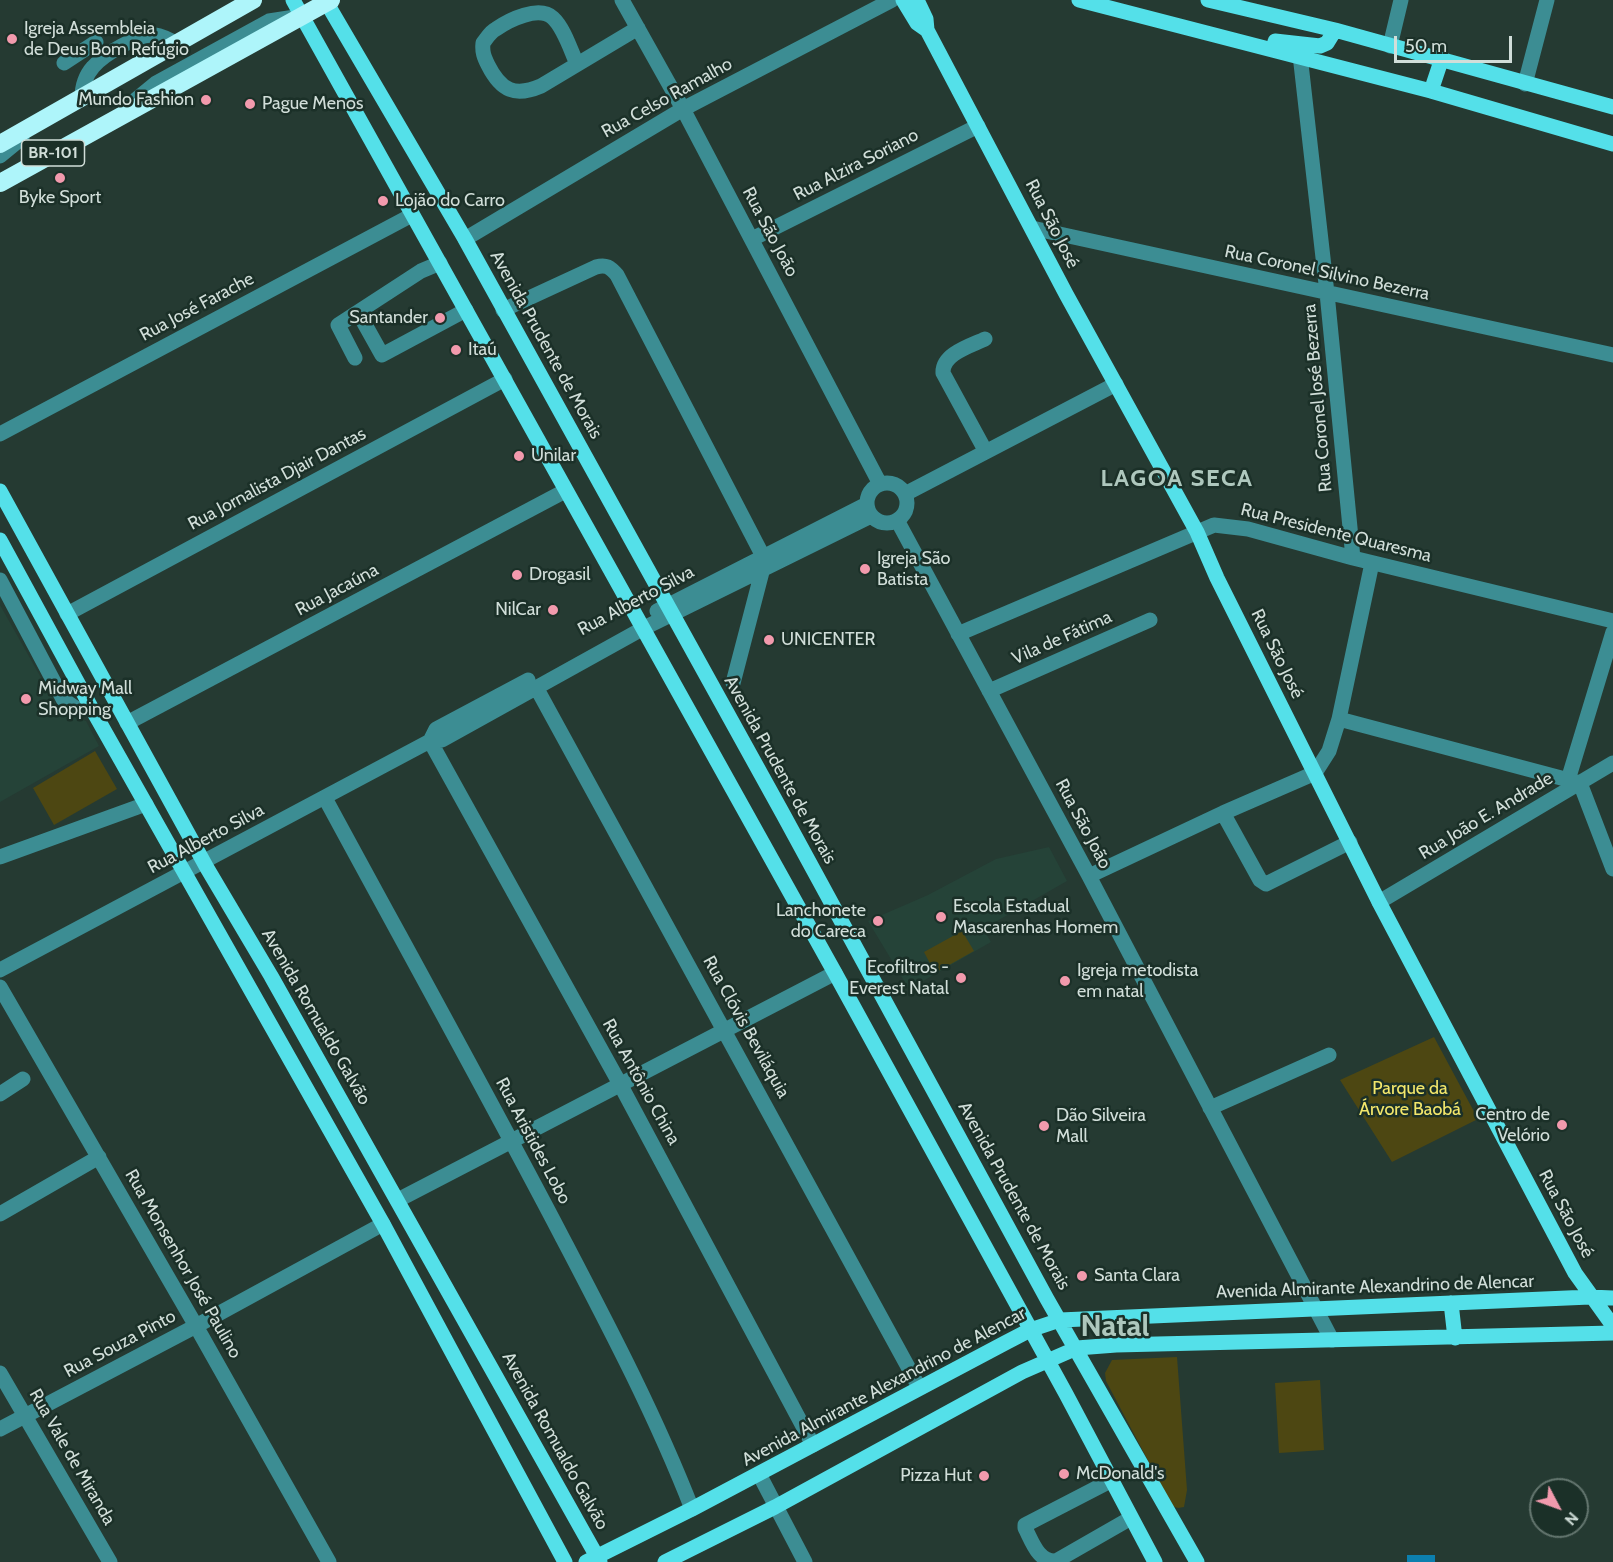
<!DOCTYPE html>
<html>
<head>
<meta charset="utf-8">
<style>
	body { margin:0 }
	#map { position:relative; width:1613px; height:1562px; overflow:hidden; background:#253a32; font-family:Cabin,sans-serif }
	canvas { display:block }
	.north { position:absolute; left:1529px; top:1478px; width:60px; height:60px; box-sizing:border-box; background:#1b3028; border:2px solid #64766f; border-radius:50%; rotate:131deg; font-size:16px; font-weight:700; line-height:24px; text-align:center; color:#d1ded9 }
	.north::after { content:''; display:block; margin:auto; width:21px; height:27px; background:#f29aad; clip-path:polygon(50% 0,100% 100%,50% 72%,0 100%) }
	.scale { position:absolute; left:1394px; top:36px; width:118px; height:27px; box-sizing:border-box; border:3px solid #d1ded9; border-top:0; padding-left:8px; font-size:18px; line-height:21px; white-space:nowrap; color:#d1ded9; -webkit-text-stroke:4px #1b3028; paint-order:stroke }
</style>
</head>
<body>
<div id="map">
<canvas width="1613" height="1562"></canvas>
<div class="north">N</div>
<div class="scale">50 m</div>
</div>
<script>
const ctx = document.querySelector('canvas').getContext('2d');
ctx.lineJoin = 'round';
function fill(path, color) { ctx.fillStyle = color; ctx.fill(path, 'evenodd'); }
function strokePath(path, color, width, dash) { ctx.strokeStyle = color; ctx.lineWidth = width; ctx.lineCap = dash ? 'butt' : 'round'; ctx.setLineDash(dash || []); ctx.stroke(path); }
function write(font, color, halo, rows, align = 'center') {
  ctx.font = font + ' Cabin,sans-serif'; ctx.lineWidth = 5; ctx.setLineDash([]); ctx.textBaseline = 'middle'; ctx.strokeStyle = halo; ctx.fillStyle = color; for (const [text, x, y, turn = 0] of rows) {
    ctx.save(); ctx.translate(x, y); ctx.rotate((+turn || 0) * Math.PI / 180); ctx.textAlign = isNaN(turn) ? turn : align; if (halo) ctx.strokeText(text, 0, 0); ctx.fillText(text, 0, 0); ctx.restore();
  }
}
const built = new Path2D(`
	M0,605L57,706L67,715L86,721L99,746L0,802Z
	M1049,847L1067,881L983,929L991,942L909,989L868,921L928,895L996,859Z`);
const green = new Path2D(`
	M95,751L117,789L54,825L33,788Z
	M962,931L974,951L935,973L924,952Z
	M1434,1037L1478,1119L1392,1162L1340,1080Z
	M1177,1357L1187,1490L1184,1507L1178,1508L1172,1506L1106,1381L1105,1373L1112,1360Z
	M1320,1380L1324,1450L1279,1453L1275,1383Z`);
const water = new Path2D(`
	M1407,1555H1435V1562H1407Z`);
const minor = new Path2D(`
	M622,0L683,109L880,484
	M1390,46L1401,0
	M1300,55L1327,293L1353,558
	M64,63L96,42
	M577,64C571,51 564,28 553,18C539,5 509,20 496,29C490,32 487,38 483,43C482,52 484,57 488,65C501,91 515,97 541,86L638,28
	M1525,84L1547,0
	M82,98C82,87 85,76 93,67C104,54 138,34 155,35C163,36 170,40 177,44
	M128,106L156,83L269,21L295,17
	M0,156L22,138
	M1032,228L1613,355
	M465,239L683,109L892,0
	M752,239L978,126
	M503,310L596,267C606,264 610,267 617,275L767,564
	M358,312L382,355L466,310
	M985,339C970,346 942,354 943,373L986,452
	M355,358L338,325L421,271L440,263
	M0,434L412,215
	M867 503a20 20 0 1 1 40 0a20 20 0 1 1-40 0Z
	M905,494L1116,384
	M897,520L1089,876L1332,1340
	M0,580L63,699L77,709H92
	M657,611L867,504
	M67,614L505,379
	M958,634L1214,525L1248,529L1353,558L1613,621
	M733,683L763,568
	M536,687L919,1387
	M989,691L1150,620
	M1339,719L1580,783L1613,869
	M127,723L565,491
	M430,741L620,1084L813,1445
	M430,741L436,729L528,680
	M1568,780L1613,632
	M325,798C404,944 484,1088 561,1235C608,1325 655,1414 692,1509
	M1223,813L1260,880L1266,884L1350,842
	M0,857L146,804
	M1089,876L1223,813L1315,773L1329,751L1339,719L1372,563
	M1379,902L1613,763
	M0,970L430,741L442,740L642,629L871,516
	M0,987L196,1326L329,1562
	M0,1094L23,1079
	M1210,1108L1329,1055
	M398,1200L835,973
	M0,1214L99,1157
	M0,1373L110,1562
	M0,1429L196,1326L383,1224
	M759,1474L805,1562
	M1112,1480L1025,1525V1528C1032,1541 1038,1562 1056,1561L1131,1518`);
const major = new Path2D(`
	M293,0L835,973L1066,1394L1155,1562
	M325,0L465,239L783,814L1047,1299L1197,1562
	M903,0L917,23L927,30
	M917,0L926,19L927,30L1066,294L1197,532L1217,578L1379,902L1575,1273L1613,1326
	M1079,0L1431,91L1613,144
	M1208,0L1335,30L1613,107
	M1275,41L1320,46L1327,43L1335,30
	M1431,91L1441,61
	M0,491L207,868L271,976L600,1562
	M0,540L92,709L383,1224L565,1562
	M1451,1303L1455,1338
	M586,1562L692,1509L1005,1343L1030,1330L1060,1320L1590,1297L1613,1298
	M665,1562L775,1507L1022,1372L1077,1348L1116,1345L1613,1333`);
const highway = new Path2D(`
	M0,144L253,0
	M0,183L331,0`);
const markers = [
	[12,39,6,"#f29aad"],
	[206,100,6,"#f29aad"],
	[250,104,6,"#f29aad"],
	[60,178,6,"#f29aad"],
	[383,201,6,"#f29aad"],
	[440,318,6,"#f29aad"],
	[456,350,6,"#f29aad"],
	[519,456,6,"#f29aad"],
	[865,569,6,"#f29aad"],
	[517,575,6,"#f29aad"],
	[553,610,6,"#f29aad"],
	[769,640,6,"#f29aad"],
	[26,699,6,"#f29aad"],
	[941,917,6,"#f29aad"],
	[878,921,6,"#f29aad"],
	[961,978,6,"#f29aad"],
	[1065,981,6,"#f29aad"],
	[1562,1125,6,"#f29aad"],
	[1044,1126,6,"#f29aad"],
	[1082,1276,6,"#f29aad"],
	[1064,1474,6,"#f29aad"],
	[984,1476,6,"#f29aad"]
];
const shields = [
	[53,153,63]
];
const shieldNames = [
	["BR-101",53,153]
];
const poiNames = [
	["Igreja Assembleia",24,29],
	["de Deus Bom Refúgio",24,50],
	["Mundo Fashion",194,100,"right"],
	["Pague Menos",262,104],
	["Byke Sport",60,198,"center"],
	["Lojão do Carro",395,201],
	["Santander",428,318,"right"],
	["Itaú",468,350],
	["Unilar",531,456],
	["Igreja São",877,559],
	["Batista",877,580],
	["Drogasil",529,575],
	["NilCar",541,610,"right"],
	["UNICENTER",781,640],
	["Midway Mall",38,689],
	["Shopping",38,710],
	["Escola Estadual",953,907],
	["Mascarenhas Homem",953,928],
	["Lanchonete",866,911,"right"],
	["do Careca",866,932,"right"],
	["Ecofiltros -",949,968,"right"],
	["Everest Natal",949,989,"right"],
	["Igreja metodista",1077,971],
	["em natal",1077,992],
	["Centro de",1550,1115,"right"],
	["Velório",1550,1136,"right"],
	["Dão Silveira",1056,1116],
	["Mall",1056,1137],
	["Santa Clara",1094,1276],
	["McDonald's",1076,1474],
	["Pizza Hut",972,1476,"right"]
];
const streetNames = [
	["Rua Celso Ramalho",667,98,-29],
	["Rua Alzira Soriano",856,165,-27],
	["Rua São José",1052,224,63],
	["Rua São João",770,232,62],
	["Rua Coronel Silvino Bezerra",1327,273,12],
	["Rua José Farache",197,307,-28],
	["Avenida Prudente de Morais",546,345,61],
	["Rua Coronel José Bezerra",1318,398,-95],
	["Rua Jornalista Djair Dantas",277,479,-28],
	["Rua Presidente Quaresma",1336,533,14],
	["Rua Jacaúna",337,590,-28],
	["Rua Alberto Silva",636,601,-28],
	["Vila de Fátima",1062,638,-24],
	["Rua São José",1277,654,64],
	["Avenida Prudente de Morais",780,770,61],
	["Rua João E. Andrade",1486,816,-31],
	["Rua São João",1083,824,62],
	["Rua Alberto Silva",206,839,-28],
	["Avenida Romualdo Galvão",316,1017,60],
	["Rua Clóvis Beviláquia",746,1027,61],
	["Rua Antônio China",641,1082,61],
	["Rua Aristides Lobo",533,1141,62],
	["Avenida Prudente de Morais",1014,1196,61],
	["Rua São José",1566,1214,62],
	["Rua Monsenhor José Paulino",183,1264,60],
	["Avenida Almirante Alexandrino de Alencar",1375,1287,-2],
	["Rua Souza Pinto",120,1344,-28],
	["Avenida Almirante Alexandrino de Alencar",884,1387,-28],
	["Avenida Romualdo Galvão",555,1441,61],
	["Rua Vale de Miranda",72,1457,60]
];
const parkNames = [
	["Parque da",1410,1089],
	["Árvore Baobá",1410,1110]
];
const districtNames = [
	["LAGOA SECA",1177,479]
];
const townNames = [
	["Natal",1115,1327]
];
fill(built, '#254338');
fill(green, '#4d4712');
fill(water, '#0c7fae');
strokePath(minor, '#3c8d93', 15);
strokePath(major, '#54e0e9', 15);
strokePath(highway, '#aef5fa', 18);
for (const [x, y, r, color] of markers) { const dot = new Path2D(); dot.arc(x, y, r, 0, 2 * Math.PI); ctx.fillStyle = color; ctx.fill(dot); strokePath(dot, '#1b3028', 2); }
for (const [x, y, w] of shields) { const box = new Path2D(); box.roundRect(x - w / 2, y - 13, w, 26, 4.5); ctx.fillStyle = '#1b3028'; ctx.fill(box); strokePath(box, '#d1ded9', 1.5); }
write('bold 16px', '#d1ded9', null, shieldNames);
write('18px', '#d1ded9', '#1b3028', poiNames, 'left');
write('18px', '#d1ded9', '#1b3028', streetNames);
write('18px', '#f3e76b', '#1b3028', parkNames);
ctx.letterSpacing = '1.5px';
write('bold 24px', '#aec7bd', '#1b3028', districtNames);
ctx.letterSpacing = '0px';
write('bold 30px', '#aec7bd', '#1b3028', townNames);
</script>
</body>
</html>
